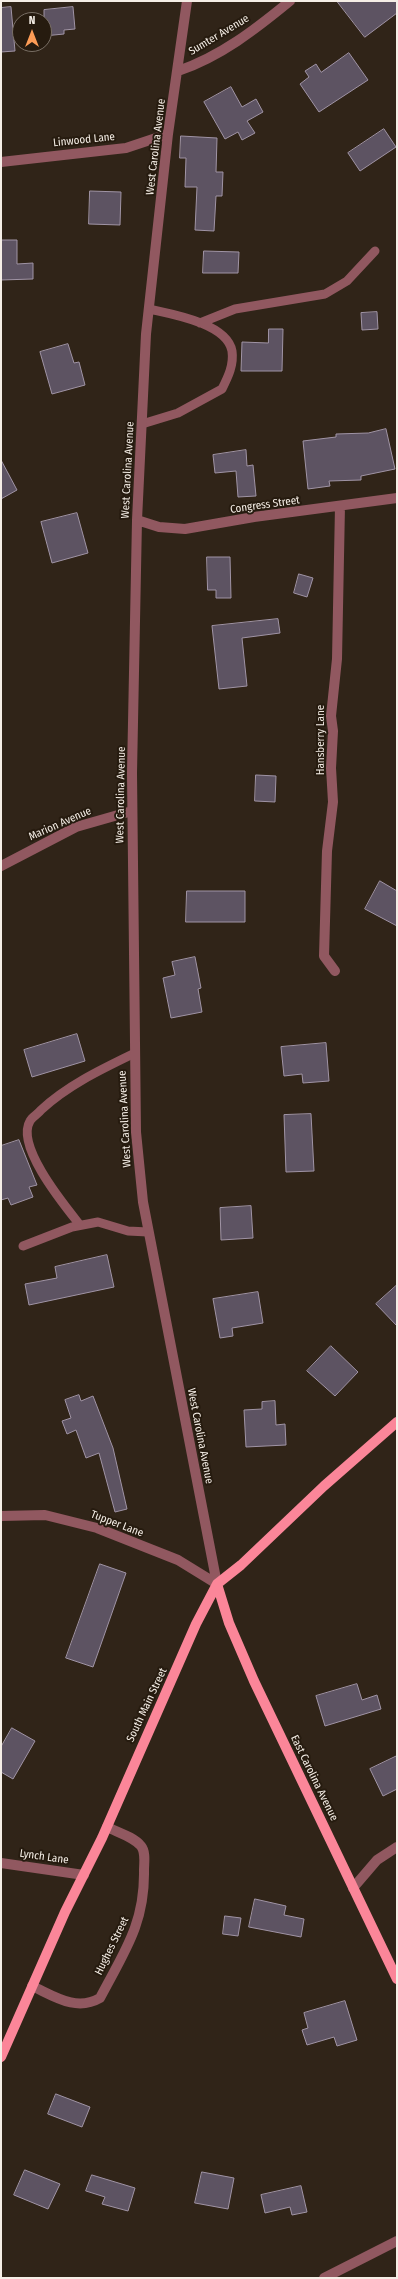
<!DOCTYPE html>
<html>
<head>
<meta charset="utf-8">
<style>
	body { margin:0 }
	#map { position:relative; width:398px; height:2279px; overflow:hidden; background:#302418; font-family:"Fira Sans Condensed",sans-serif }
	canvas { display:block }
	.frame { position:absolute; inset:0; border:2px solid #f5eee6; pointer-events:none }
	.north { position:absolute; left:12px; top:12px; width:40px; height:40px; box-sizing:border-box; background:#261b0f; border:1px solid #796f65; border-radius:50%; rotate:0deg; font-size:11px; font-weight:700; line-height:16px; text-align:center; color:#f5eee6 }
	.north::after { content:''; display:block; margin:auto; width:14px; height:18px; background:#fd9c56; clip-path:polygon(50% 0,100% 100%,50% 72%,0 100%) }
</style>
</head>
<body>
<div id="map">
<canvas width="398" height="2279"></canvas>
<div class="frame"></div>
<div class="north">N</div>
</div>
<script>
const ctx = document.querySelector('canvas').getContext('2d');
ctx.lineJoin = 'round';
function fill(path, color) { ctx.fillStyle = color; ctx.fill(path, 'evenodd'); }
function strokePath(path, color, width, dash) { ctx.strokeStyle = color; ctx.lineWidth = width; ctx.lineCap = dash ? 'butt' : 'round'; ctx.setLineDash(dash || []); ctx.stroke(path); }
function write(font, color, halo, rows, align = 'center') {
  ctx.font = font + ' "Fira Sans Condensed",sans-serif'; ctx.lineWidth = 4; ctx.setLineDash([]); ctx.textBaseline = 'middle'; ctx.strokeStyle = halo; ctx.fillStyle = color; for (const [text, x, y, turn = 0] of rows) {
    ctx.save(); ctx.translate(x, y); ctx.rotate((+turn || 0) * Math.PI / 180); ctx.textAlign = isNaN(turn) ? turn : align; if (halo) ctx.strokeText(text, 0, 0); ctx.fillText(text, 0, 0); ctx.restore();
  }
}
const building = new Path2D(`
	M337,1H397V13L365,37Z
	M11,7L15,51L1,52V8Z
	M73,7L75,29L64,30V34L44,36V10Z
	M349,53L368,80L319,112L300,84L309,77L305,71L316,64L321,72Z
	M231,87L242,107L256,99L263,112L247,121L255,133L242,140L238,132L225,139L204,102Z
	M384,129L396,147L360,171L348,153Z
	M181,136L217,138L216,172H223L222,196H216L214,231L195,230L197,187H185L186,158H180Z
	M90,191L121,192L120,225L89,224Z
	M1,240H17V264L33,263V279L1,280Z
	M204,251L239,252L238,273H203Z
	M377,312L378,329L362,330L361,313Z
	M269,329H283L282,371H241L242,342L268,343Z
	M68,344L74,363L79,362L85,385L52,394L40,352Z
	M386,429L395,469L361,476V480L329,481L330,486L308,489L303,441L336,437V434L368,433Z
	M246,450L247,466L253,465L256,496L238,497L236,471L215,473L213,455Z
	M1,460L17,490L1,499Z
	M77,513L88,553L52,563L41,522Z
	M207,557H230L231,598H216V590H208Z
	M299,574L313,578L307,597L294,593Z
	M278,619L280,633L242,638L247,686L219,689L212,626Z
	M256,775L276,776L275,802L255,801Z
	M380,881L397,891V926L365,909Z
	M187,891H245V922H186Z
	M195,957L201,988L198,989L202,1012L171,1018L163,978L175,975L172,962Z
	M77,1034L85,1061L32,1077L24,1050Z
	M326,1043L329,1081L303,1083L302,1074L284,1076L281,1047Z
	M311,1114L314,1171L286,1172L284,1115Z
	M19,1140L37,1185L29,1187L33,1197L11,1205L8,1198L1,1200V1146Z
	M251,1206L253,1238L221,1240L220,1208Z
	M107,1255L114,1287L29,1305L25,1284L57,1278L55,1267Z
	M397,1285V1326L376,1304Z
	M258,1292L263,1323L232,1328L233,1336L220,1338L213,1299Z
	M331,1346L358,1372L335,1396L307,1371Z
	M79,1395L81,1401L93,1396L113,1448L127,1509L115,1512L99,1453L86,1458L76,1430L67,1434L62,1421L71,1418L65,1400Z
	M275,1401L276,1425L285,1424L286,1445L246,1447L244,1410L262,1409V1402Z
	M100,1564L126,1573L93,1667L66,1658Z
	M357,1684L362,1700L377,1695L381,1709L325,1726L316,1696Z
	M12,1728L35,1741L13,1779L1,1772V1747Z
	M397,1756V1789L383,1796L370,1769Z
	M255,1899L286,1906L284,1915L304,1919L301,1937L249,1927Z
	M225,1916L241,1918L238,1936L223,1934Z
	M345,2001L357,2040L337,2046L334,2037L307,2045L302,2030L308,2028L304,2013Z
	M56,2094L90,2107L82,2127L48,2114Z
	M25,2170L60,2184L48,2209L14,2195Z
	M202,2172L234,2178L228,2209L195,2203Z
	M92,2175L135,2188L128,2211L102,2204L105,2197L86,2191Z
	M301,2186L307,2212L292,2215L290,2207L265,2213L261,2195Z`);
const service = new Path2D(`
	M200,323L235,309L325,294L347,281L375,251
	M142,424L178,413L222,389C228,377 234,365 232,351C227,323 171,314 149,309
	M80,1225C65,1206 15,1146 30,1121C32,1117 38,1114 41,1110C68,1085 102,1069 135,1053
	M23,1246L72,1227L98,1222L128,1231L148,1232`);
const minor = new Path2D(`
	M187,1L168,134L146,334L137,520L132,773L136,1132L143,1202L217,1584
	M178,71C220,57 256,29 290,1
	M1,162L126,148L168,134
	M137,520L159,527L185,529L254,517L397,498
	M1,866L76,827L132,811
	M335,971L324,956L327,851L333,802L331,768L333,731L331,716L337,659L340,506
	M1,1516L45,1515L97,1528L178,1560L217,1584
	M1,1863L84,1875
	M353,1888L377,1860L397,1847
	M32,1986C54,1996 76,2012 100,1998C124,1952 145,1924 144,1870C144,1863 146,1852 141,1846C134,1837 117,1832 107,1827
	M324,2278L397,2241`);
const primary = new Path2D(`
	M217,1584L229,1623L254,1681L397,1979
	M1,2057L65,1912L102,1838L196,1624L217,1584L241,1565L324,1486L397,1422`);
const streetNames = [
	["Sumter Avenue",219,35,-31],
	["Linwood Lane",84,140,-6],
	["West Carolina Avenue",156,147,-83],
	["West Carolina Avenue",128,470,-87],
	["Congress Street",265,505,-8],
	["Hansberry Lane",321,740,-90],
	["West Carolina Avenue",121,795,-89],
	["Marion Avenue",60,824,-24],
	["West Carolina Avenue",125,1119,-93],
	["West Carolina Avenue",200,1436,79],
	["Tupper Lane",117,1524,21],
	["South Main Street",147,1705,-65],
	["East Carolina Avenue",314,1778,64],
	["Lynch Lane",44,1857,8],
	["Hughes Street",112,1946,-64]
];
fill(building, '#5d5362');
strokePath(building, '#a094a5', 1);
strokePath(service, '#915860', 9);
strokePath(minor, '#915860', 10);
strokePath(primary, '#fb8699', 10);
write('11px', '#f5eee6', '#261b0f', streetNames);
</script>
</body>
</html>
